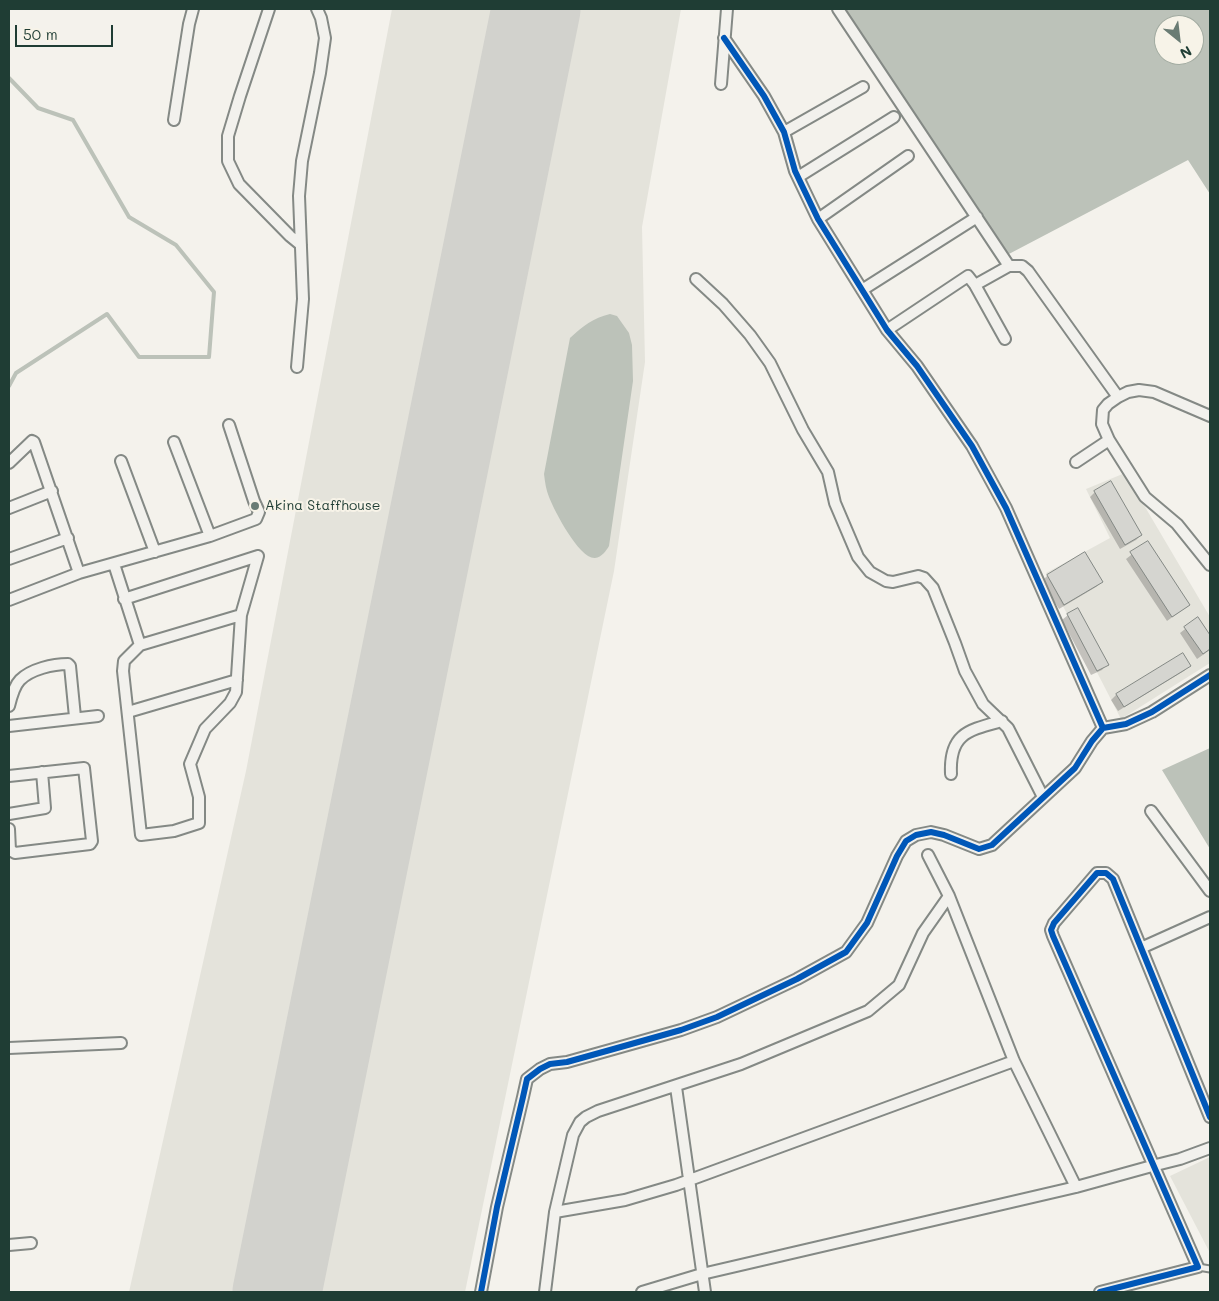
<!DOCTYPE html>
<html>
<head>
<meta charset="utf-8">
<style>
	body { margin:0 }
	#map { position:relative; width:1219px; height:1301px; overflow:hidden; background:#f4f2ec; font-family:Mali,sans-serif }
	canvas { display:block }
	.frame { position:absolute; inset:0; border:10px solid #1f3d34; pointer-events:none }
	.north { position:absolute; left:1154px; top:15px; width:50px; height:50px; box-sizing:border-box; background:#f7f3e8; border:1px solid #a1aaa0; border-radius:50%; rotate:151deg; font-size:14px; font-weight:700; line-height:20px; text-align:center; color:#1f3d34 }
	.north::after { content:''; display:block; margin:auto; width:18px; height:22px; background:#6a7c74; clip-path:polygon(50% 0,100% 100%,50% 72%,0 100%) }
	.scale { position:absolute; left:15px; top:25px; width:98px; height:22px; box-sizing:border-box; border:2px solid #1f3d34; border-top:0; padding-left:6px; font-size:15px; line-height:18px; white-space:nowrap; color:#1f3d34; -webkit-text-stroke:4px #f7f3e8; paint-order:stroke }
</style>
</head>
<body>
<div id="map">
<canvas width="1219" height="1301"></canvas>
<div class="frame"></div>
<div class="north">N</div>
<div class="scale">50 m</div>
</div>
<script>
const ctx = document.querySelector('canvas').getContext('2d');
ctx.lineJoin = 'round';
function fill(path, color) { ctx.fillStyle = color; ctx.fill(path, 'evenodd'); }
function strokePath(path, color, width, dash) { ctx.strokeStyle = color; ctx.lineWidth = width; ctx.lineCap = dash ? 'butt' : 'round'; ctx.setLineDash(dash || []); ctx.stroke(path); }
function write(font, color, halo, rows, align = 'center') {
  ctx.font = font + ' Mali,sans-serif'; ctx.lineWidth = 4; ctx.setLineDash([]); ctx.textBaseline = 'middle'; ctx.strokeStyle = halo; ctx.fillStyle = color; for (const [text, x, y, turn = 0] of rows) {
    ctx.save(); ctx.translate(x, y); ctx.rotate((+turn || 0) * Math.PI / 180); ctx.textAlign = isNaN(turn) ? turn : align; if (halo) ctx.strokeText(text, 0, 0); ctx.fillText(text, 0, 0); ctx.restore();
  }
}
const built = new Path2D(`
	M392,9H681L642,227L645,362L614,571L465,1292H129L246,771Z
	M1125,473L1210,617V663L1121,719L1046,573L1110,538L1086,489Z
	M1210,1157V1253L1170,1176Z`);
const water = new Path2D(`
	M841,9H1210V194L1188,160L1007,255ZM1164,25H1194V55H1164Z
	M610,314L617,316L629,333L632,345L633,381L609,546C606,551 602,557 595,558C579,559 554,510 549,497C546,490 545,482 544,474L570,338C583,326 593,318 610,314Z
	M1210,748V849L1162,770Z`);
const shadow = new Path2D(`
	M1095,492L1141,535L1136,540L1120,549L1090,497Z
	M1148,542L1189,605L1167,621L1126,559Z
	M1085,554L1102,582L1096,587L1059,609L1042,581L1047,576Z
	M1078,610L1107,664L1102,670L1091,675L1062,620L1068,615Z
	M1198,619L1210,637V650L1197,659L1180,633Z
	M1182,654L1189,666L1184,671L1118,711L1111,700L1116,695Z`);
const stream = new Path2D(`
	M9,78L38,108L73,120L129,217L176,245L214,292L209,357H139L107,314L16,373L9,386`);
const taxiway = new Path2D(`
	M486,229C501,230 508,240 507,254L480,289L469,243L475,234Z`);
const runway = new Path2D(`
	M277,1292L536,9`);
const building = new Path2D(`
	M1111,481L1142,535L1125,545L1094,491Z
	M1148,541L1190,605L1172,617L1130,552Z
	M1085,552L1103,582L1064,605L1047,575Z
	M1078,608L1109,665L1097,671L1067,614Z
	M1198,617L1210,635V649L1203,654L1184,627Z
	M1183,653L1191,666L1124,707L1116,694Z`);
const service = new Path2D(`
	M1198,1267L1210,1269`);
const minor = new Path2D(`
	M269,9L240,96L228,136V161L239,184L290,236L301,245
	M838,9L1009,266
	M724,38L764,96L784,132L795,171L818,219L887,330L917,366L972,446L1006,508L1103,728
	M721,84L727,9
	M174,120L189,24L193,9
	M784,132L863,87
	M798,177L894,117
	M818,219L908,156
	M696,279L723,304L750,335L770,363L803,430L828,472L835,503L858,557L870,572L886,581L893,582L918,576L924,578L933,588L955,643L965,671L983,704L1008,728L1043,797
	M975,285L1009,266H1022L1028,271L1118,397
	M862,290L977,217
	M887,330L968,276L975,285L1005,339
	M297,367L303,299L299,196L302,161L320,73L325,38L321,18L317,9
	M1210,416L1154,392L1139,390L1128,392L1118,397L1108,404L1103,410L1102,424L1109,440L1145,497L1177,524L1210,565
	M174,442L210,536
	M121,461L155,552
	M1076,462L1109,440
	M9,463L32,441L34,442L79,573
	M9,508L52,491
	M9,559L68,538
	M114,564L140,645L124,661L123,671L141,835L174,831L199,823V797L190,764L205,729L230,703L236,692L241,615L258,556
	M124,599L258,556
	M9,600L79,573L210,536L256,519L259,512L254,501L229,425
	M140,645L241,615
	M9,706C11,698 14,686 20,680C31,669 53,664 68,664L70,666L75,717
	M128,712L237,680
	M9,726L98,716
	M951,774C949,733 969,730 1002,721
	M9,776L84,768L92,841L90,844L15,853L10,850L9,829
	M1151,811L1210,891
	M9,814L45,808L42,772
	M928,855L949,896L1014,1061L1076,1187
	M1141,948L1210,917
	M9,1048L121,1043
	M676,1087L705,1292
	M555,1212L625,1200L676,1185L1014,1061
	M9,1245L31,1243
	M481,1292L497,1207L523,1097L527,1079L540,1069L550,1064L567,1062L610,1050L681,1030L717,1017L797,979L846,952L867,923L897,856L906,841L916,835L931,832L944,835L979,849L992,845L1075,768L1092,741L1103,728L1126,724L1152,712L1210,675
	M545,1292L555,1212L573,1135L580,1122L586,1117L598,1111L741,1064L868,1011L899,985L923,933L949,896
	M642,1292L702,1274L1076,1187L1152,1166L1180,1159L1210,1148
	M1100,1292L1198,1267L1053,936L1051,930L1054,923L1097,873H1106L1113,879L1210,1117`);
const cycleway = new Path2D(`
	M724,38L764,96L784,132L795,171L818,219L887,330L917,366L972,446L1006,508L1103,728
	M481,1292L497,1207L523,1097L527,1079L540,1069L550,1064L567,1062L610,1050L681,1030L717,1017L797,979L846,952L867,923L897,856L906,841L916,835L931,832L944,835L979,849L992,845L1075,768L1092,741L1103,728L1126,724L1152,712L1210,675
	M1100,1292L1198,1267L1053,936L1051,930L1054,923L1097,873H1106L1113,879L1210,1117`);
const markers = [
	[255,506,5,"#6a7c74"]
];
const poiNames = [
	["Akina Staffhouse",265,506]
];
fill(built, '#e4e3db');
fill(water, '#bcc2b9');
fill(shadow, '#0003');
strokePath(stream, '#bcc2b9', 4);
strokePath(taxiway, '#d2d2cd', 35);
strokePath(runway, '#d2d2cd', 89);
fill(building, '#d5d5d0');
strokePath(building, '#848985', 1);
strokePath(service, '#848985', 9);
strokePath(minor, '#848985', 14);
strokePath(service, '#f2f1ed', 5);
strokePath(minor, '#f2f1ed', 10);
strokePath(cycleway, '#0057b8', 6);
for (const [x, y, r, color] of markers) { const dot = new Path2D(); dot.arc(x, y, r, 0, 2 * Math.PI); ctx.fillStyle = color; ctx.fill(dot); strokePath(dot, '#f7f3e8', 2); }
write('14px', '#1f3d34', '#f7f3e8', poiNames, 'left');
</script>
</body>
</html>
